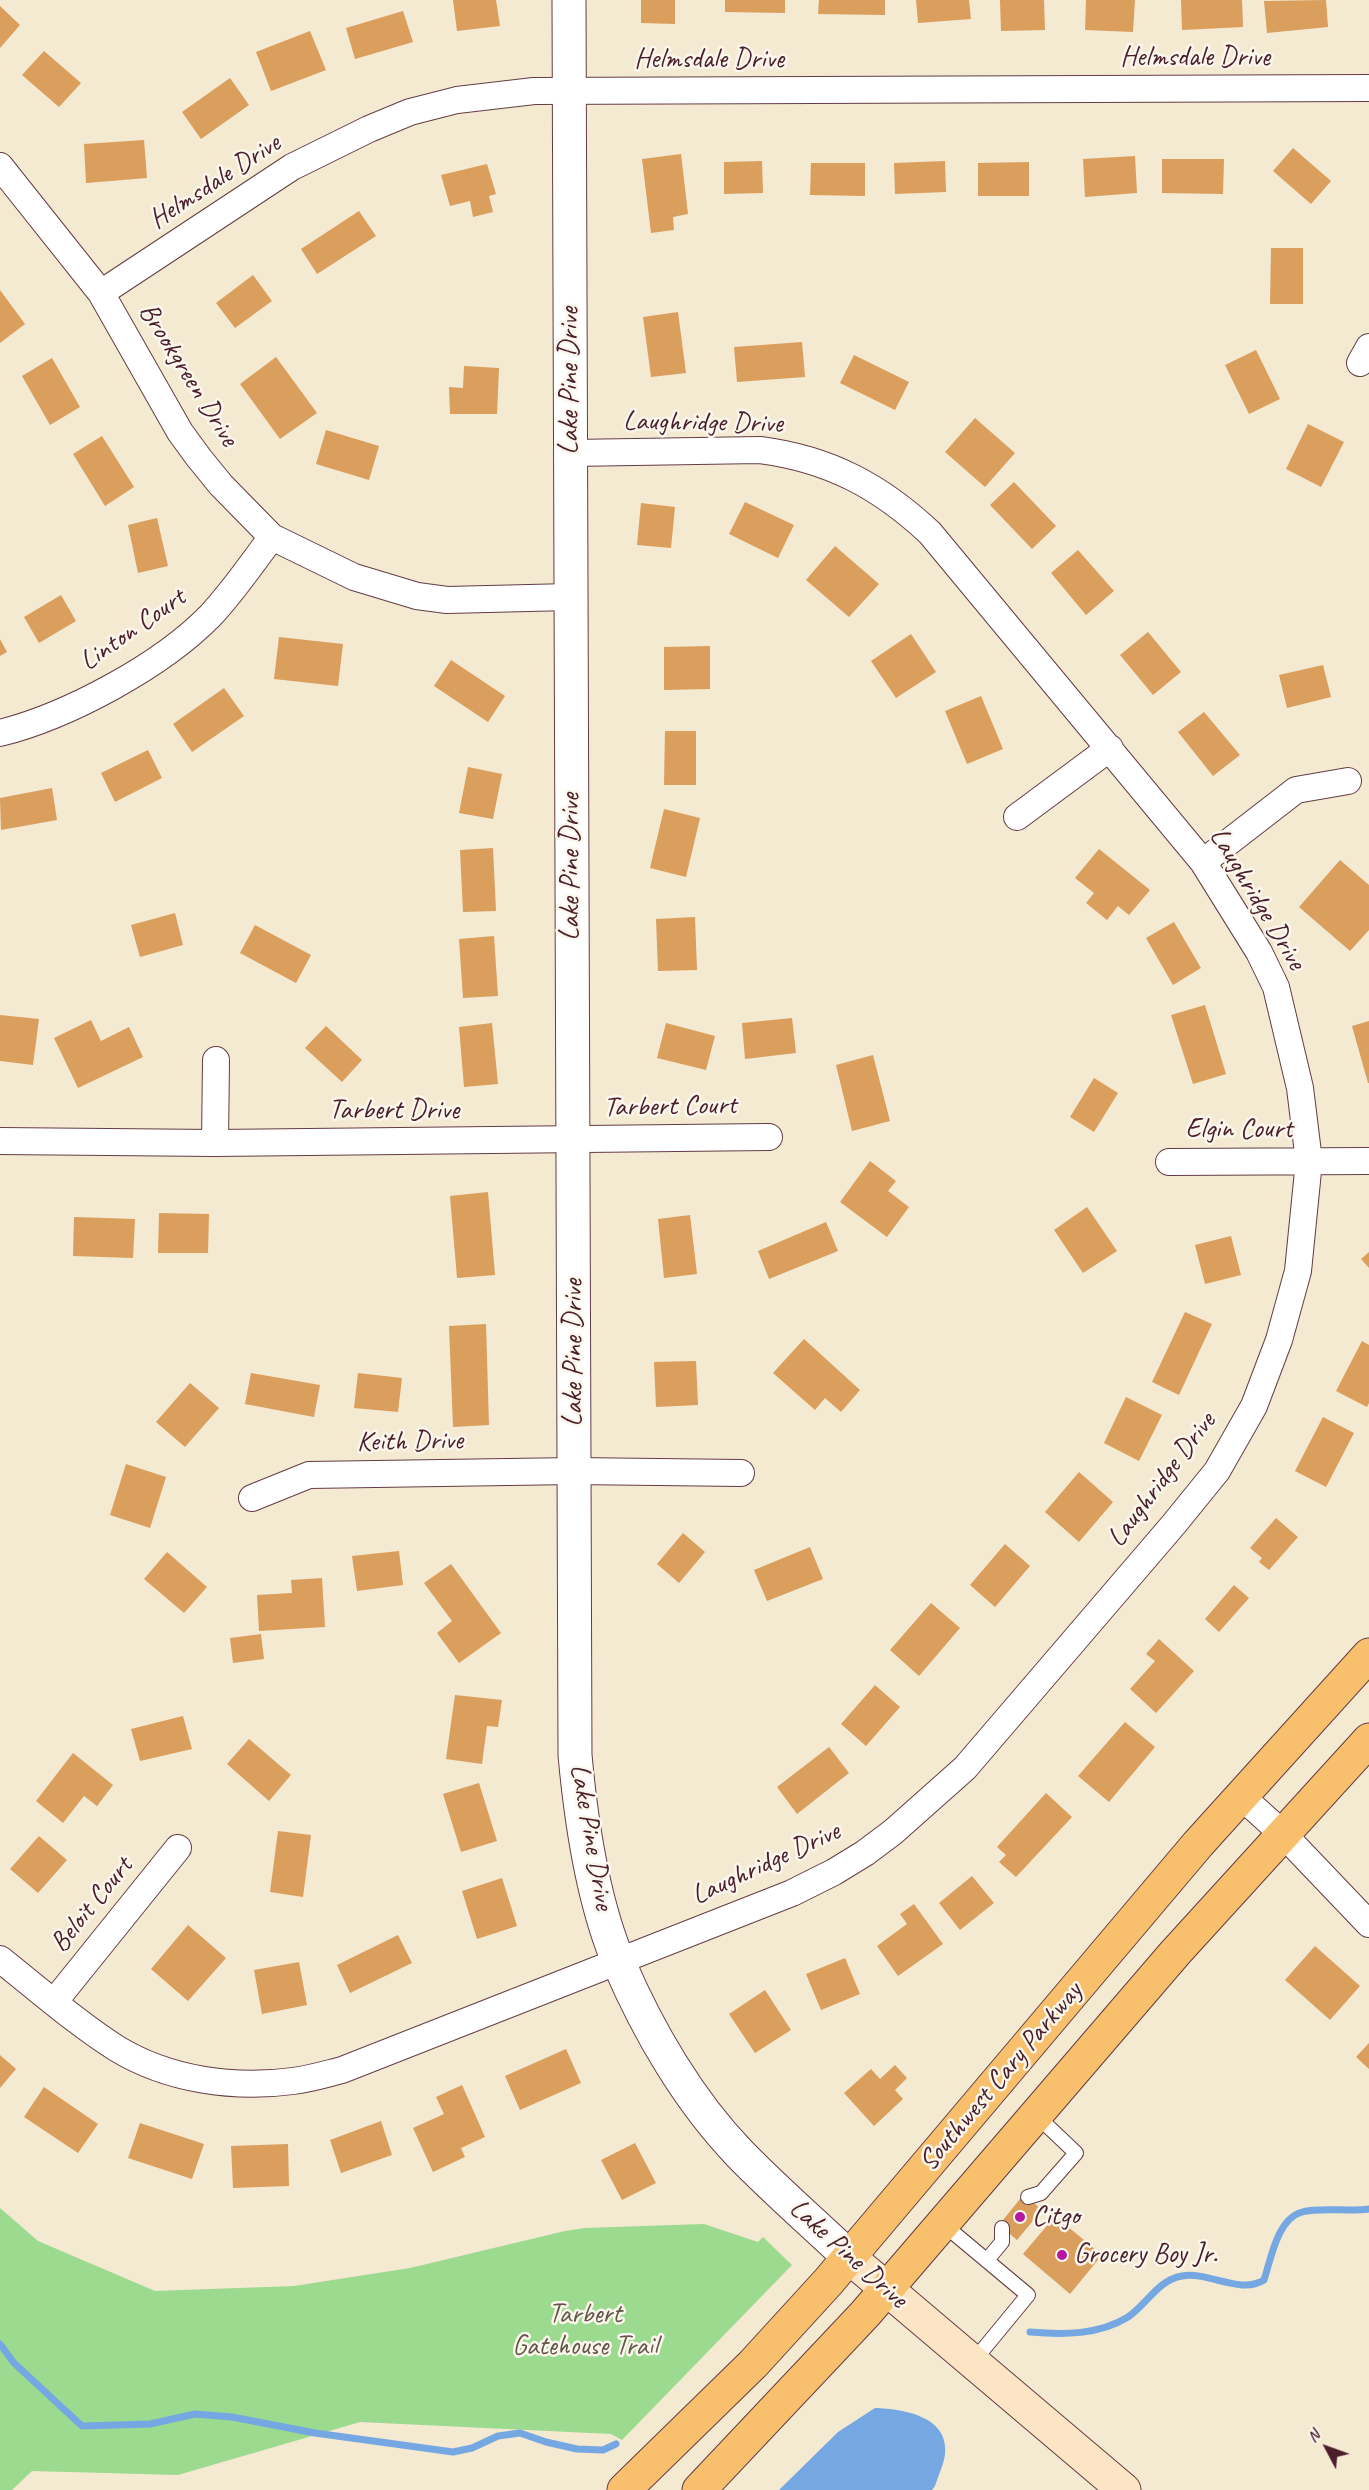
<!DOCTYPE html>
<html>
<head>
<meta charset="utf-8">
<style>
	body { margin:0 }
	#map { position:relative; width:1369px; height:2490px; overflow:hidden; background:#f4e9d1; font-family:Caveat,sans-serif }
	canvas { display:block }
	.north { position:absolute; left:1297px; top:2418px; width:60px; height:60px; -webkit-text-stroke:4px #fbf7ec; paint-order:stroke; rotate:311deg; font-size:16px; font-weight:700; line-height:24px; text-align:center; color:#4a1f2b }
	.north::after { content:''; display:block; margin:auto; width:21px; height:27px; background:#4a1f2b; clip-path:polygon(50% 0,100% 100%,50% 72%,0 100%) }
</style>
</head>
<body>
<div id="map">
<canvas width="1369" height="2490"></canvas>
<div class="north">N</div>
</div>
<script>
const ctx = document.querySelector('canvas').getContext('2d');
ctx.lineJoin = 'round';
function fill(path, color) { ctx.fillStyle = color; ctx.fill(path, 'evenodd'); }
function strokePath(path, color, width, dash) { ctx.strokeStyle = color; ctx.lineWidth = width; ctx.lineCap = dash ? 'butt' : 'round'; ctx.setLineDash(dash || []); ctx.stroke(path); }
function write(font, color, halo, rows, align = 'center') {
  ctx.font = font + ' Caveat,sans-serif'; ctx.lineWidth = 5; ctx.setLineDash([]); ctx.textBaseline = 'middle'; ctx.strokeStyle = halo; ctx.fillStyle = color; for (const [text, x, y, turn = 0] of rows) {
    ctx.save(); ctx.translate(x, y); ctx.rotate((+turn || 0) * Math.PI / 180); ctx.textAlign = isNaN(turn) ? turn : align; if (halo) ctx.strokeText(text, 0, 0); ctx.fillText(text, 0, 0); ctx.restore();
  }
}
const green = new Path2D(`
	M0,2208L38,2241L155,2291L294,2286L410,2268L565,2231L585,2228L704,2224L758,2242L763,2237L792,2265L622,2440L611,2434L360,2422L178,2475L32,2471L12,2490H0Z`);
const water = new Path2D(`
	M875,2408C903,2409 949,2416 945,2454C944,2464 938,2476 935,2486L932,2490H779L838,2432Z`);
const stream = new Path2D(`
	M1030,2332C1063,2335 1099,2335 1128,2317C1147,2304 1158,2280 1182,2276C1208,2271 1240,2295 1264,2280C1271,2259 1277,2219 1302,2212C1320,2207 1349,2212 1369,2209
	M0,2344L14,2363L82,2426L150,2424L195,2414L232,2417L315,2433L453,2452L472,2448L498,2436L520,2433L546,2442L577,2449L603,2450L616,2444`);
const building = new Path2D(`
	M453,0H496L500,26L457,31Z
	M641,0H675V24L641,23Z
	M725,0H785V13L725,12Z
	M819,0H885V15L818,14Z
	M916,0H969L971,19L918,23Z
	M1000,0H1044L1045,30L1001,31Z
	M1086,0H1135L1133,32L1085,30Z
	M1181,0H1242L1243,27L1182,30Z
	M1326,0L1328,27L1267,33L1264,1Z
	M0,6L20,25L0,48Z
	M403,11L413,42L355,59L346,28Z
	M310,31L326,70L271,91L256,52Z
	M44,51L81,83L59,107L22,75Z
	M230,78L249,105L201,139L182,112Z
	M144,140L147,178L86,183L84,144Z
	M1293,148L1331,181L1311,204L1273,171Z
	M681,154L688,214L673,217L674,230L651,233L642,159Z
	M1135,156L1137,193L1085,197L1083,159Z
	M1162,159H1224L1223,194L1162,193Z
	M762,161L763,193L724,194V162Z
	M945,161L946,192L895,194L894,163Z
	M1029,162V196H978V163Z
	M811,163H865V196L810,195Z
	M487,164L496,194L489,196L493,212L473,217L470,201L450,206L441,175Z
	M359,211L376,236L317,274L301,249Z
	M1271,248H1303V304H1270Z
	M253,275L272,301L235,328L216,303Z
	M0,290L25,324L0,343Z
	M678,312L686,373L651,377L643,317Z
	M802,342L805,377L737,382L734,347Z
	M1256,350L1280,399L1249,414L1225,365Z
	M854,355L909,382L895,410L840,383Z
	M276,357L317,413L280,439L240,384Z
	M52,358L80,407L50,425L22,376Z
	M464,366L499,368L497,414H450L449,387L463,388Z
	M975,418L1015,453L985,487L945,452Z
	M1308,424L1344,442L1321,487L1286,469Z
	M326,430L379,446L369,480L316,464Z
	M102,436L134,487L105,506L73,454Z
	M1014,482L1056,526L1032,549L990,505Z
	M745,502L794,525L778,558L729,534Z
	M641,503L675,507L671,548L637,545Z
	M157,518L168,566L138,573L128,525Z
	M835,546L879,584L849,617L806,580Z
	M1078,550L1114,591L1086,615L1051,573Z
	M61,595L76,621L39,643L24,617Z
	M1148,632L1181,672L1153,695L1120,655Z
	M911,634L936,672L896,698L871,661Z
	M279,637L343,644L338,686L274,679Z
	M0,639L7,652L0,656Z
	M710,646V689L664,690V647Z
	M451,660L505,696L488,722L434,686Z
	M1323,665L1331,697L1287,708L1279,675Z
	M224,688L244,716L192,752L173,724Z
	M981,696L1003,749L967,764L945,711Z
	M1204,712L1240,755L1213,776L1178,732Z
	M665,731H696V785H664Z
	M148,750L162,778L115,802L101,773Z
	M468,767L502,774L493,819L459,813Z
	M52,788L57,820L1,830L0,798Z
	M664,809L700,818L686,877L650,868Z
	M493,848L496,911L463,912L460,850Z
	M1099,849L1150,890L1129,915L1118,906L1107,920L1086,903L1094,893L1075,878Z
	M1340,860L1369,885V930L1350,951L1299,907Z
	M175,913L183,945L140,957L131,925Z
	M695,917L697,970L658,971L656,919Z
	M1174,922L1201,968L1173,985L1146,938Z
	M255,925L311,955L296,983L240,953Z
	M494,936L498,996L463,998L459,939Z
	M1205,1005L1226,1074L1193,1084L1171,1015Z
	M0,1015L39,1019L33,1065L0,1061Z
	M792,1018L796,1053L745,1059L742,1023Z
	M91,1020L101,1041L129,1027L143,1057L78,1088L54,1038Z
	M1369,1021V1083H1368L1352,1026Z
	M492,1023L498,1084L464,1087L459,1027Z
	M666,1023L715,1036L706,1070L657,1058Z
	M326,1026L362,1060L342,1082L305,1048Z
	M873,1055L890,1121L852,1131L836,1065Z
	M1094,1078L1118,1093L1094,1132L1070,1117Z
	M870,1161L896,1181L888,1191L909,1207L887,1237L840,1202Z
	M488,1192L495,1275L457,1278L450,1196Z
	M1087,1207L1117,1251L1083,1273L1054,1230Z
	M159,1213L209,1214L208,1253H158Z
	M690,1215L697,1274L664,1278L658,1219Z
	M74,1217L135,1219L133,1258L73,1256Z
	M826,1222L838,1251L769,1279L758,1251Z
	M1231,1236L1241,1275L1205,1284L1195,1245Z
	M1369,1252V1268L1361,1259Z
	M1185,1312L1212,1324L1179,1395L1152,1382Z
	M486,1324L489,1425L453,1427L449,1326Z
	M804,1339L860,1390L841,1412L825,1398L815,1410L773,1373Z
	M1362,1341L1369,1345V1403L1367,1407L1336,1391Z
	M696,1361L698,1405L656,1407L654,1362Z
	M251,1373L320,1385L314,1417L245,1404Z
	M358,1373L402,1378L398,1412L354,1408Z
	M190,1383L219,1408L185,1447L156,1422Z
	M1126,1397L1162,1415L1139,1461L1104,1443Z
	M1323,1417L1354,1433L1326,1487L1295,1471Z
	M126,1464L166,1477L150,1528L110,1515Z
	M1079,1472L1113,1502L1079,1542L1045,1512Z
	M1276,1518L1298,1537L1269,1570L1259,1562L1262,1558L1250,1548Z
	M683,1533L705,1552L679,1583L657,1564Z
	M1005,1544L1030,1566L995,1607L970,1585Z
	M810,1547L823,1579L767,1601L754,1570Z
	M399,1551L403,1585L357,1591L352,1556Z
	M167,1552L207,1587L184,1613L144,1579Z
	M451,1564L501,1633L459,1663L437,1633L452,1621L424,1583Z
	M322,1578L325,1627L259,1631L257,1595L292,1593L291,1580Z
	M1234,1585L1249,1598L1219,1632L1205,1619Z
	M931,1603L960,1628L919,1676L890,1650Z
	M261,1634L264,1659L233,1663L230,1638Z
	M1159,1639L1194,1671L1156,1713L1130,1689L1155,1661L1146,1654Z
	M875,1685L900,1707L866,1746L841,1724Z
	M455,1695L502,1700L498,1727L487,1726L482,1764L446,1759Z
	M183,1716L192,1749L140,1761L131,1729Z
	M1125,1722L1155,1747L1109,1802L1078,1776Z
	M249,1739L291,1775L269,1801L227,1764Z
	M829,1747L849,1773L797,1814L777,1787Z
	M73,1753L113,1785L97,1806L84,1796L63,1823L36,1801Z
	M479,1783L497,1841L461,1852L443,1794Z
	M1046,1793L1072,1817L1016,1877L999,1862L1006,1855L997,1847Z
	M278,1831L311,1835L303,1897L270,1892Z
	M39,1836L67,1860L38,1893L10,1869Z
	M972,1876L994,1903L960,1930L939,1903Z
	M502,1878L517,1926L477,1939L462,1891Z
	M914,1904L943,1944L898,1976L877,1946L907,1924L900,1914Z
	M188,1925L226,1958L188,2001L151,1969Z
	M398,1935L412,1963L350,1993L337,1965Z
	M1315,1946L1360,1986L1330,2020L1285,1980Z
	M845,1958L860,1994L821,2010L806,1974Z
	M299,1962L307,2005L262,2014L254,1970Z
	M765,1990L791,2030L755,2053L729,2014Z
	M1369,2043V2069L1356,2057Z
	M566,2049L581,2083L520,2110L505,2076Z
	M0,2055L16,2069L0,2088Z
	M895,2065L907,2078L895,2090L903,2099L874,2126L844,2093L871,2069L880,2079Z
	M462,2085L485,2137L461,2148L465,2157L433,2172L413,2128L444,2114L436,2097Z
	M44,2087L98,2124L78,2153L24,2117Z
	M381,2121L392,2155L341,2173L330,2140Z
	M140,2123L204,2144L192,2179L128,2158Z
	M635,2143L656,2183L622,2200L601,2160Z
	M288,2144L289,2186L233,2188L231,2146Z
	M1024,2194L1042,2210L1017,2240L999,2225Z
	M1055,2216L1102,2255L1070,2294L1023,2254Z`);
const service = new Path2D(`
	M1028,2197L1041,2193L1076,2153L1036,2115
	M943,2224L1028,2295L972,2363
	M987,2260L1002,2242V2228`);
const minor = new Path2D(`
	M0,166L101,293L180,432L199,458L221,485L272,537L354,577L417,596L447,600L570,597
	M101,293L292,167L369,129L410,112L457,100L534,91L1369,88
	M1360,363L1369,347
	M0,733C68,716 161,666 210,616C233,592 252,563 272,537
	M1017,817L1110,748
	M1203,862L1296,790L1348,781
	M0,1141L215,1143L769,1137
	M215,1143L216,1060
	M1169,1162L1369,1161
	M252,1498L309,1475L574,1471L741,1473
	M1242,1797L1284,1835L1369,1924
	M0,1959C38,1989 75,2022 116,2048C168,2080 234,2089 293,2081C310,2079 326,2074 342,2070L792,1893L834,1872L865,1853L893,1832L965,1768L1174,1524L1217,1471L1254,1406L1279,1340L1298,1271L1309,1161L1300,1088L1276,987L1259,952L1203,862L930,533C880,486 829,459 760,450L571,453
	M54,2002L178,1848`);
const tertiary = new Path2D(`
	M569,0L575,1755C581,1821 593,1902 619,1963C648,2031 689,2101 740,2154C775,2190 813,2223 849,2257`);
const secondary = new Path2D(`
	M849,2257L1124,2490`);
const primary = new Path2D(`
	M624,2490L753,2364L828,2282L1198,1844L1369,1655
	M699,2490L865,2314L1175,1953L1369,1740`);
const markers = [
	[1020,2217,6,"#b5179e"],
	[1062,2255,6,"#b5179e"]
];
const streetNames = [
	["Helmsdale Drive",1195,58],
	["Helmsdale Drive",709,60],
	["Helmsdale Drive",215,182,-33],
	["Brookgreen Drive",188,375,58],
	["Lake Pine Drive",570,381,-90],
	["Laughridge Drive",703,423,1],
	["Linton Court",133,630,-35],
	["Lake Pine Drive",571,867,-90],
	["Laughridge Drive",1257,899,59],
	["Tarbert Court",670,1107,-1],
	["Tarbert Drive",394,1111],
	["Elgin Court",1239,1130],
	["Lake Pine Drive",574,1353,-90],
	["Keith Drive",410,1442,-1],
	["Laughridge Drive",1162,1480,-53],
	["Lake Pine Drive",591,1837,80],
	["Laughridge Drive",766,1864,-25],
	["Beloit Court",92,1905,-51],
	["Southwest Cary Parkway",1001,2077,-50],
	["Lake Pine Drive",848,2254,42]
];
const poiNames = [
	["Citgo",1032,2217],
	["Grocery Boy Jr.",1074,2255]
];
const parkNames = [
	["Tarbert",585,2315],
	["Gatehouse Trail",585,2347]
];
fill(green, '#9bda8f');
fill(water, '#75a8e2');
strokePath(stream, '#75a8e2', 7);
fill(building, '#da9e5d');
strokePath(service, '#643d44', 16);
strokePath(minor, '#643d44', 28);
strokePath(tertiary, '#643d44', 35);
strokePath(secondary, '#643d44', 35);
strokePath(primary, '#643d44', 35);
strokePath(service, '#fff', 14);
strokePath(minor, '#fff', 26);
strokePath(tertiary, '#fff', 33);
strokePath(secondary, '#fce5c4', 33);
strokePath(primary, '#f8bf6c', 33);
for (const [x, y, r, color] of markers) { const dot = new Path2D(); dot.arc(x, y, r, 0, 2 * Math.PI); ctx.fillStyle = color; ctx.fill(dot); strokePath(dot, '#fbf7ec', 2); }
write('28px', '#4a1f2b', '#fbf7ec', streetNames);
write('28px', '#4a1f2b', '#fbf7ec', poiNames, 'left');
write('28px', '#625749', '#fbf7ec', parkNames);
</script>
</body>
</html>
